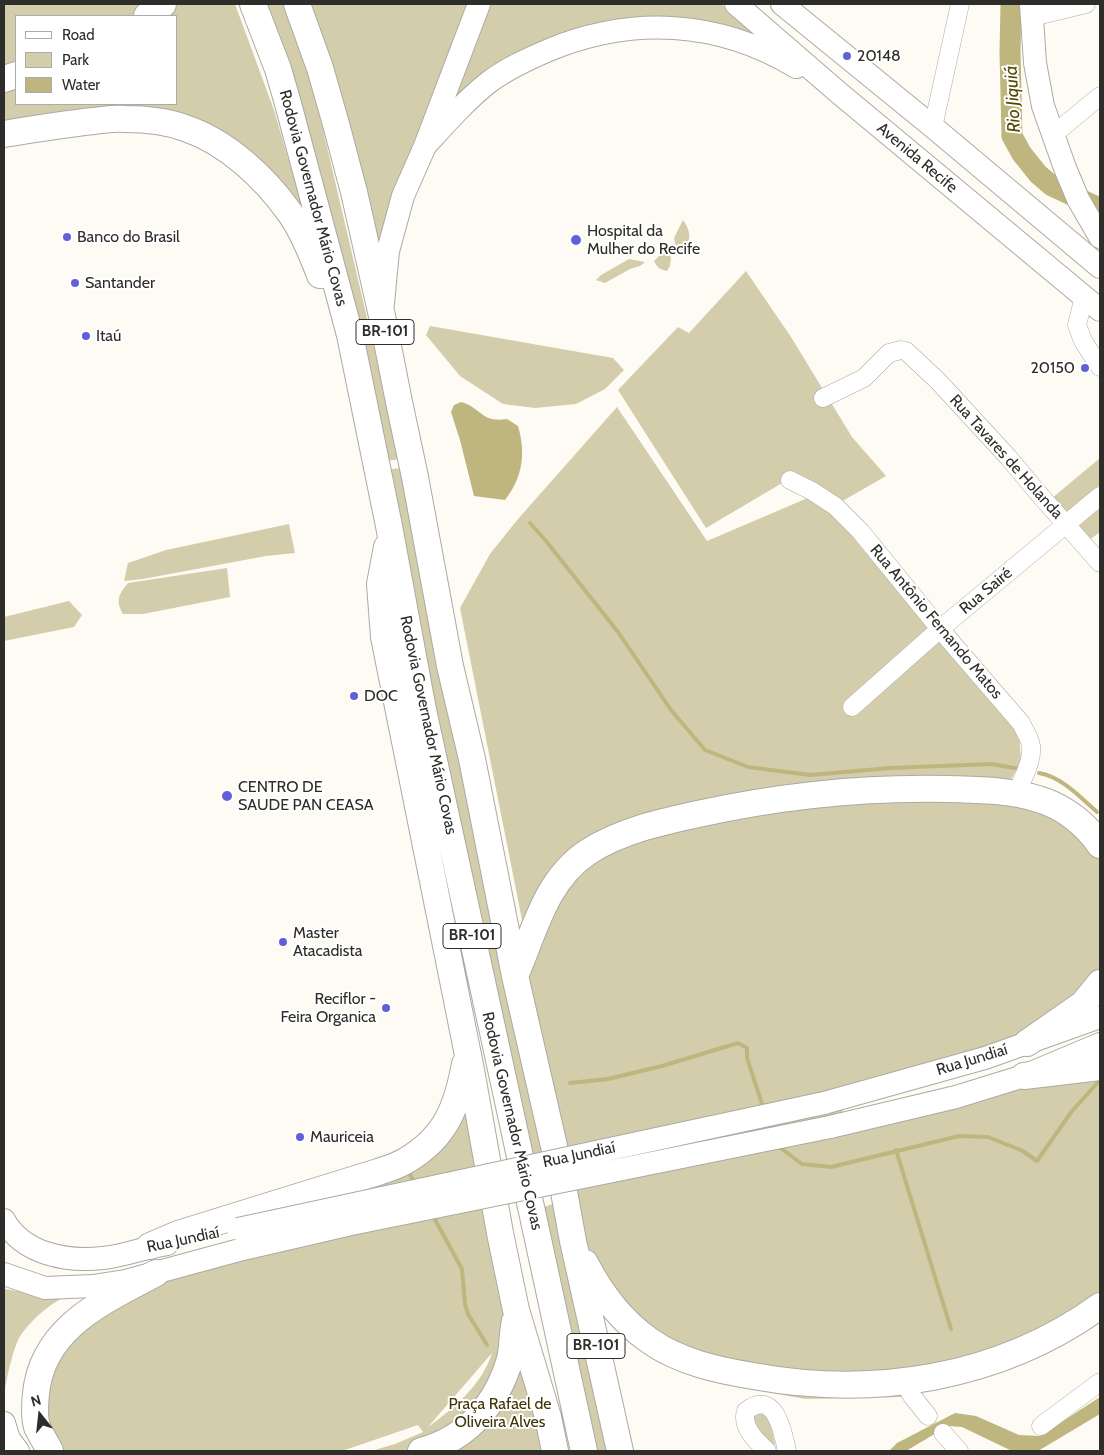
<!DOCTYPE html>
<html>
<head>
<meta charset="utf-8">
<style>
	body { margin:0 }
	#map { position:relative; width:1104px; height:1455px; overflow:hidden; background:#fdfbf3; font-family:Cabin,sans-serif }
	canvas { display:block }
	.frame { position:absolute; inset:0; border:5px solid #2d2d2a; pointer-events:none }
	.legend { position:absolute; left:15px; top:15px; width:162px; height:90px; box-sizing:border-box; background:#fff; border:1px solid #ababaa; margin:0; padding:6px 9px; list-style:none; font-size:15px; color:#2d2d2a }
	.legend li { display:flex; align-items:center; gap:10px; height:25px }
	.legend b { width:25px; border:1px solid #ababaa }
	.north { position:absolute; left:15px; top:1390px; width:50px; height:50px; -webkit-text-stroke:4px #fff; paint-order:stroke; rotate:344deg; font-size:14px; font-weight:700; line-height:20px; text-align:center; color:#2d2d2a }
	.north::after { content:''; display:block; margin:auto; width:18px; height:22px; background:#2d2d2a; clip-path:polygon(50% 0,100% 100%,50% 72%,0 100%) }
</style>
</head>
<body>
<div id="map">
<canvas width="1104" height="1455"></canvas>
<div class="frame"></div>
<ul class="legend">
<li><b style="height:6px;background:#fff"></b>Road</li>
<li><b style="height:14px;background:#d3cdac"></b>Park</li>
<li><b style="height:14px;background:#bfb57e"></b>Water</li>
</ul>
<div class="north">N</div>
</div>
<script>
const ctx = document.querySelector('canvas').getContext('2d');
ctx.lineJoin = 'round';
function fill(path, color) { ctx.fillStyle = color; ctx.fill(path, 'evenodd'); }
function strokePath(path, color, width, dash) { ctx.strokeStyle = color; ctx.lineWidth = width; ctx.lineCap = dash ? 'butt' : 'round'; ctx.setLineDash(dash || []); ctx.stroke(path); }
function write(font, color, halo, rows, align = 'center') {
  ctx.font = font + ' Cabin,sans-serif'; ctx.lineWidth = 4; ctx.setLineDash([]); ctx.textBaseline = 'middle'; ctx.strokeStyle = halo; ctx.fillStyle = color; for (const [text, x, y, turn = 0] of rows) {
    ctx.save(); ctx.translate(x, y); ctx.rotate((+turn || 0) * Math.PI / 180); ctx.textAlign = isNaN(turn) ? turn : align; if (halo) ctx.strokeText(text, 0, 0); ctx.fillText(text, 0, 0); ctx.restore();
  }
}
const green = new Path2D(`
	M4,4H235L274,110L311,237L200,129H4ZM16,16H176V104H16Z
	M255,4H285L314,91L400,459L379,462Z
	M294,4H721L769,41L741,34L549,42L399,177L377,245Z
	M683,220C690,230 692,238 685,249L677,252L674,238Z
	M661,254H667L671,257L670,266L667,271C660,270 657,267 654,261Z
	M629,259L645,262L640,266L630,269L605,283L596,280L601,275Z
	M746,271L791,337L852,437L886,476L839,503L794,476L706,528L618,390L678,327L689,333Z
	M430,326L613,358L624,370L605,389L576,404L535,408L503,404L460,376L426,335Z
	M617,407L707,541L817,494L931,631L1019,732L1021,760L1010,782L607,832L525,935L460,608L490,554L518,519Z
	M1100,458V485L1064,516L1051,499Z
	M407,467L550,1155L530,1159L385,470Z
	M1100,508V532L1088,541L1076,528Z
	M289,524L295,553L266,556L143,579L124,581L128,563L166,550Z
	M227,568L230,597L143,614H123C115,600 119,594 128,583Z
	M69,601L82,615L74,627L4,641V617Z
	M793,797L1040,799L1100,841V983L1057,1023L847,1099L839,1121L1100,1058V1321L1074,1339L1016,1366L905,1397L805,1399L717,1383L675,1368L606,1318L515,976L587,853Z
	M473,1075L550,1451H371L395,1444L423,1432L418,1425L342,1451H42L23,1401L27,1369L35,1350L58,1322L92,1301L240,1261L230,1218L413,1161ZM492,1353C482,1385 454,1408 428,1427Z
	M558,1202L613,1451H596L544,1207Z
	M86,1288C75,1293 61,1298 51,1305C40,1313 26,1326 19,1338C12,1352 1,1397 4,1412C6,1426 14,1439 20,1451H4V1289L43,1295Z
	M758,1410L770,1419L776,1450L753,1425L752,1414Z`);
const water = new Path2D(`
	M461,402C482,408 481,423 507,419L518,426C526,453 523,477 505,500L474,496L460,440L451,412L454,405Z
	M1100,1397V1414L1038,1451H1012L962,1427L948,1426L906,1451H889L897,1443L955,1413L976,1416L1019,1435L1040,1436Z`);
const stream = new Path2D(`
	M530,523L546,541L618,632L671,710L705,750L748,767L810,775L890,768L991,764L1020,769
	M1039,773C1062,777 1080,797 1097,812
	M570,1083L608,1079L662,1066L738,1043L747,1048V1058L764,1110
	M778,1146L802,1164L831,1167L959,1136L988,1137L1023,1151L1037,1161L1072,1111L1100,1080
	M896,1150L951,1329
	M409,1173L415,1183
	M433,1216L462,1269L465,1304L468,1314L487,1345`);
const river = new Path2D(`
	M1011,4L1010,52L1012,136L1022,154L1038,174L1052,186L1095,206L1100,210`);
const minor = new Path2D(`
	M1032,17L1086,4
	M933,127L960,4
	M1053,135L1100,96
	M1084,297L1077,325L1083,341L1100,367
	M823,398L864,378L889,353L901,350L906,351L938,381L1008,457L1039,494L1100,563
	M790,480L812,491L835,506L861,532L940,629L1021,723C1024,730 1030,738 1031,746C1033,761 1022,779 1017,793
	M852,707L940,629L1100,496
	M905,1383L912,1396L928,1416
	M1041,1426L1100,1382
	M943,1433L959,1451
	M767,1451C756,1441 741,1427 746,1411C775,1388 783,1432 787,1451`);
const major = new Path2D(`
	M736,4L839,93L1100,310
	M782,4L933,127L1100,267
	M1031,4L1035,63L1043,106L1065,168L1078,199L1100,237
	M425,146C445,124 465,101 489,82C508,68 528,59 549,50C632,16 718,20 796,67
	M383,303L388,251L403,196L425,146L479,4
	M824,1103L985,1058L1100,1017
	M830,1127L956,1097L1024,1076L1100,1044
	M4,1220C23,1254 66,1262 103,1258C125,1256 145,1247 167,1244
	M4,1274L45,1288L93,1286L125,1281L243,1249
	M4,1423L9,1439L18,1451`);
const highway = new Path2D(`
	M253,4L278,69L287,100L350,335L389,526L423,710L584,1451
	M297,4L320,68L336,124L354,192L382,316L399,402L415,477L450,666L472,759L515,976L562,1181L573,1241L620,1451
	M147,16L163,4
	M4,79L16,75
	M4,134C34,129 64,124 94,121C104,120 115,118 125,119C144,119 166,121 185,128C227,142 265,178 290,213C303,231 312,254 320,275
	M387,547L380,584L384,637L471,1070L500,1233L516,1310L548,1417L555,1451
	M515,976C534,933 545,880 588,852C620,831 661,822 698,814C780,796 864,787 949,789C978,790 1010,790 1038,799C1063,806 1086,824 1100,845
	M1027,1043L1083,1004L1100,983
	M1024,1076L1100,1067
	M150,1246L178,1234L378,1172C387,1169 398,1166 407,1160C446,1137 457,1107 465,1064
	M585,1263C601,1294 621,1321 650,1341C680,1362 717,1370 753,1376C874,1398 999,1379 1100,1306
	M50,1451C46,1443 41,1435 37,1427C34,1417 35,1403 36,1393C43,1326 105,1301 156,1273
	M421,1451C467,1439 497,1404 510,1359C513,1347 512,1333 515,1321`);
const majorBridge = new Path2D(`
	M238,1229L824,1103
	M243,1249L351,1224L830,1127`);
const markers = [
	[847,56,5,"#6060d8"],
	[67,237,5,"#6060d8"],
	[576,240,6,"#6060d8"],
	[75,283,5,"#6060d8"],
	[86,336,5,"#6060d8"],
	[1085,368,5,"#6060d8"],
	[354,696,5,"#6060d8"],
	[227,796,6,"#6060d8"],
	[283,942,5,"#6060d8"],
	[386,1008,5,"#6060d8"],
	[300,1137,5,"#6060d8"]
];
const shields = [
	[385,332,58],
	[472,936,58],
	[596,1346,58]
];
const shieldNames = [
	["BR-101",385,332],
	["BR-101",472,936],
	["BR-101",596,1346]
];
const poiNames = [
	["20148",857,56],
	["Hospital da",587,231],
	["Mulher do Recife",587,249],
	["Banco do Brasil",77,237],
	["Santander",85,283],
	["Itaú",96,336],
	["20150",1075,368,"right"],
	["DOC",364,696],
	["CENTRO DE",238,787],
	["SAUDE PAN CEASA",238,805],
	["Master",293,933],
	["Atacadista",293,951],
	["Reciflor -",376,999,"right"],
	["Feira Organica",376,1017,"right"],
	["Mauriceia",310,1137]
];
const streetNames = [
	["Avenida Recife",917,158,40],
	["Rodovia Governador Mário Covas",313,198,75],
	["Rua Tavares de Holanda",1006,457,48],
	["Rua Sairé",986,591,-40],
	["Rua Antônio Fernando Matos",936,622,50],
	["Rodovia Governador Mário Covas",428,725,78],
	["Rua Jundiaí",972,1060,-17],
	["Rodovia Governador Mário Covas",512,1121,77],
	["Rua Jundiaí",579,1155,-12],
	["Rua Jundiaí",183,1240,-12]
];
const parkNames = [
	["Praça Rafael de",500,1404],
	["Oliveira Alves",500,1422]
];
const waterNames = [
	["Rio Jiquiá",1013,99,-93]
];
fill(green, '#d3cdac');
fill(water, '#bfb57e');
strokePath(stream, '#bfb57e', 4);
strokePath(river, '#bfb57e', 21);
strokePath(minor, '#abaaa2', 19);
strokePath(major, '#abaaa2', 24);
strokePath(highway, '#abaaa2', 28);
strokePath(minor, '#fff', 18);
strokePath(major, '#fff', 22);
strokePath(highway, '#fff', 26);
strokePath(majorBridge, '#abaaa2', 24, []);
strokePath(majorBridge, '#fff', 22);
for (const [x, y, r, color] of markers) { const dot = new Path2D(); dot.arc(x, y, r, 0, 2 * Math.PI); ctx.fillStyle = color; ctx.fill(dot); strokePath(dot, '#fff', 2); }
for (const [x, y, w] of shields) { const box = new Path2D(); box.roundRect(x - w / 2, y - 12.5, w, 25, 4); ctx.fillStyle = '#fff'; ctx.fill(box); strokePath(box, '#2d2d2a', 1); }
write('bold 15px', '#2d2d2a', null, shieldNames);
write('16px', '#2d2d2a', '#fff', poiNames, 'left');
write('16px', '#2d2d2a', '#fff', streetNames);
write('16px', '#3d3508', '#fff', parkNames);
write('italic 18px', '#524700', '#fff', waterNames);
</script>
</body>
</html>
